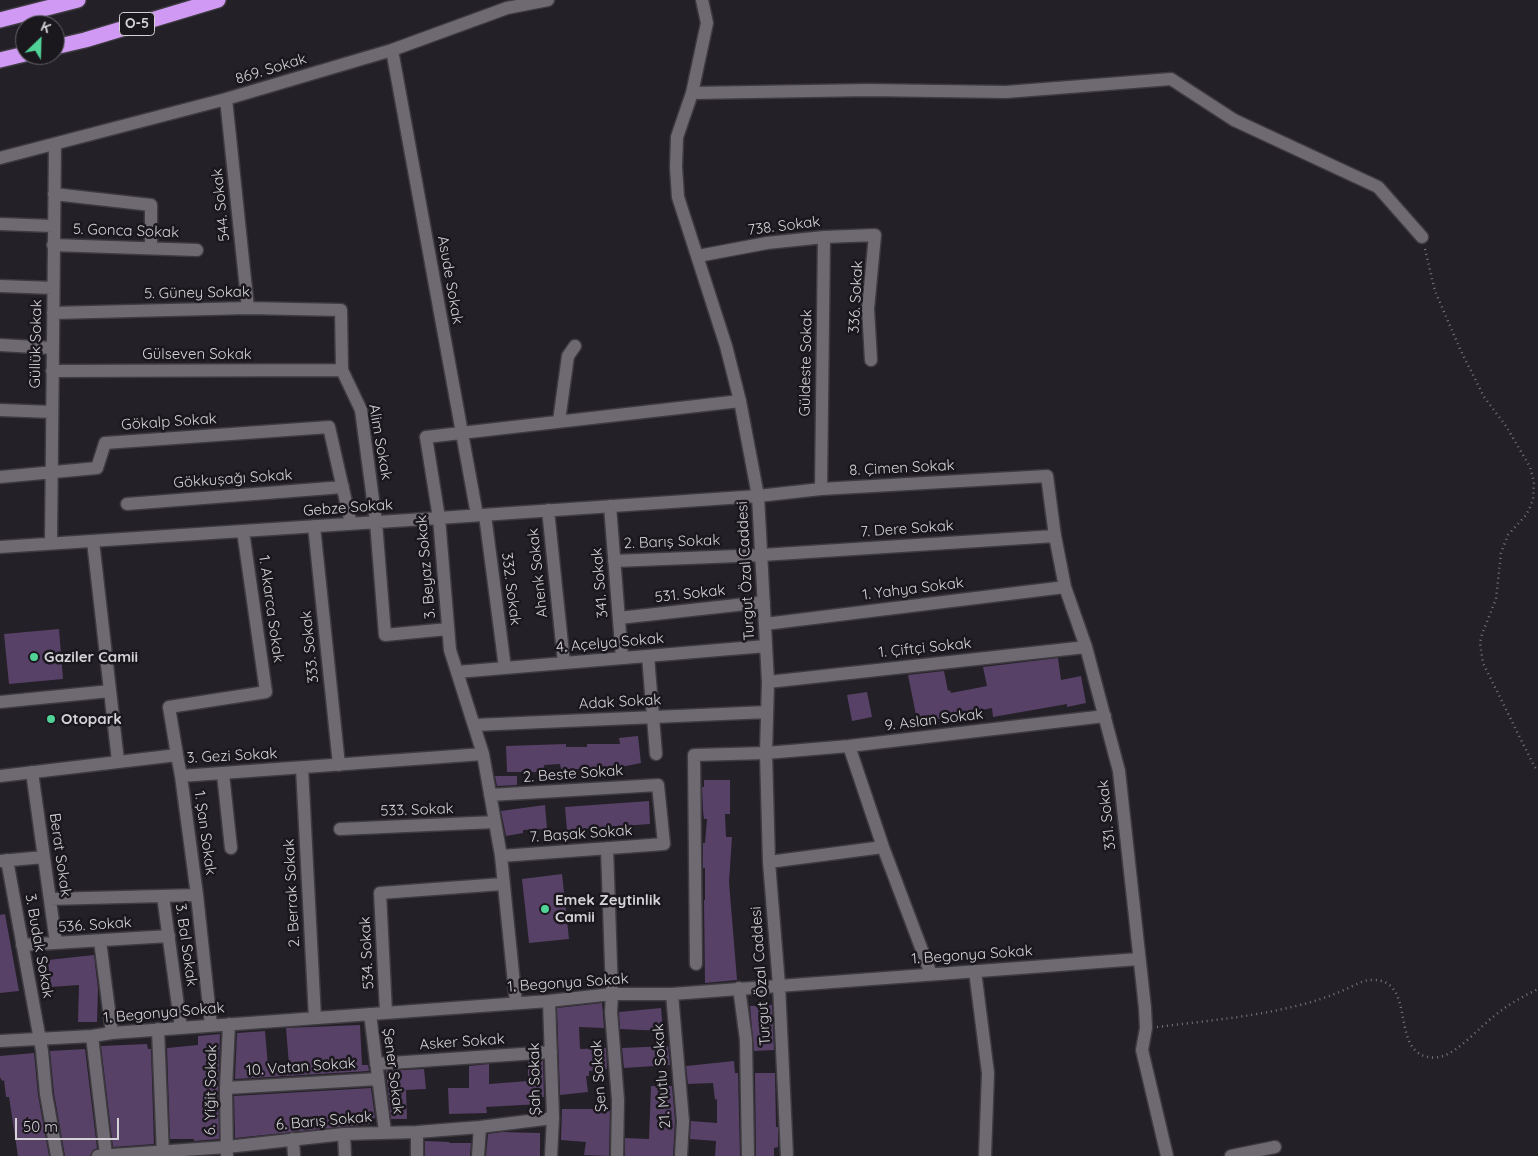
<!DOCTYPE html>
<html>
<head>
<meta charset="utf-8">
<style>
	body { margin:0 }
	#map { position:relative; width:1538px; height:1156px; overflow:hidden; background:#242027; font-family:Quicksand,sans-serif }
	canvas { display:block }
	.north { position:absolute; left:15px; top:15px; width:50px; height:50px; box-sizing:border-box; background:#1a171d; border:1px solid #646267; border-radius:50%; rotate:24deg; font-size:14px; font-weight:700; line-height:20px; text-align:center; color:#d4d2d7 }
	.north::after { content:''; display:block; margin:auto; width:18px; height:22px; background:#51d398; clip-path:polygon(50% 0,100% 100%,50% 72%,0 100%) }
	.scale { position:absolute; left:15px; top:1118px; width:104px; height:22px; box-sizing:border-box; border:2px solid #d4d2d7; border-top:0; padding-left:6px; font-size:15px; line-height:18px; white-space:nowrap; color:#d4d2d7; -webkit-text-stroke:4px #1a171d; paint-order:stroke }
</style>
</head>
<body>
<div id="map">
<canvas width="1538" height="1156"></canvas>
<div class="north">K</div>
<div class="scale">50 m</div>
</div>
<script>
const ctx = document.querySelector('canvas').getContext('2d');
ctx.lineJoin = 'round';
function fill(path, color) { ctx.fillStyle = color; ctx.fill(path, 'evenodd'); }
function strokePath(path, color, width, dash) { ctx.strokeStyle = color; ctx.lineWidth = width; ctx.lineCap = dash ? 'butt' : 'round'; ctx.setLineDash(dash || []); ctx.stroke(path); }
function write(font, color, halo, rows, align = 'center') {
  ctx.font = font + ' Quicksand,sans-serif'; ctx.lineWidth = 5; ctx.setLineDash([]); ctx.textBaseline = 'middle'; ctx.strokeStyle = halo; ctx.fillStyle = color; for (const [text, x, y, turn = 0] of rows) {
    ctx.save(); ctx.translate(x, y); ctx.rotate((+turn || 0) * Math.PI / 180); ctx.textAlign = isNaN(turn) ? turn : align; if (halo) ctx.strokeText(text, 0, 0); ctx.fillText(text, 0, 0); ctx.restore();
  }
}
const building = new Path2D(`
	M59,629L63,679L9,684L4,634Z
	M1058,658L1061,680L1081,676L1086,703L1067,707V704L993,717L992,708L937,719L936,717L917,720L908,675L944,671L948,691L950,690L951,693L987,686L983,667Z
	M867,692L872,717L852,721L847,695Z
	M638,736L641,763L621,767H602V769H561L560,764L544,765L545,772H507L506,746L566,744V747H587V744H620L619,738Z
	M495,776H517V785L497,786Z
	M704,780H730V814H725L726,837H732L729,882L737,980L705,983L704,900H705V868H703V843H705L707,819H704L703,811L702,787H704Z
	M649,801L650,824L567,830L565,807Z
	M545,805L547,829L523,830V833L506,836L501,811Z
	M562,874L569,939L529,943L522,879Z
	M5,914L19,991L0,993V915Z
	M94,955L98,989L97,1022H78L79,985L50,987L48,960Z
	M602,1003L604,1028L579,1027L580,1049L606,1048L607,1069L589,1071V1076H586L588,1092L560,1095L557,1008Z
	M772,1005L774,1050L754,1051L750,1006Z
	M661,1008L663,1031L620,1029L619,1012Z
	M360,1025L362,1065H368L369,1071L235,1079L237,1033L265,1031L268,1066L289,1065L286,1028Z
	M220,1034L218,1088L219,1139L194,1141V1139H170L167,1048L198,1045V1036Z
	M147,1044L148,1049H151L154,1144L113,1147L101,1046Z
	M668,1046L670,1065L624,1068L622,1048Z
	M85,1049L97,1148L93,1150L90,1156H65L54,1093L50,1051Z
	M34,1053L38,1095L49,1156H18L9,1097H6L4,1080L2,1081L0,1077V1056Z
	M543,1061L544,1097H540V1104L486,1107L487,1113L449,1114L448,1088H469V1066L489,1064V1084L528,1081V1062Z
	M734,1061L735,1073H738L740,1156H715L716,1141L690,1139L691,1121L717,1123V1099L715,1100L713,1083L688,1084L686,1066Z
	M424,1069L426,1089L406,1090L407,1119H391L386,1071Z
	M755,1073H775L776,1127H778V1147L774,1148V1156H756Z
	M651,1086H672L675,1121L673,1156H625V1138L649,1139Z
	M371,1088L375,1118H369L370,1124L235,1138L234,1096Z
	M562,1109H610L609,1156L584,1155L586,1142L561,1140Z
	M502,1132L540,1133V1156H486L488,1134Z
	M425,1141L450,1142L449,1143H471L470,1156H425Z`);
const path = new Path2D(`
	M1425,249L1435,291L1460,349L1484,397L1506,426L1530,467L1534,482L1533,499L1530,507L1526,515L1508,535L1501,553L1496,599L1482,634L1480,643L1483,663L1534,766L1538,771
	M1157,1027C1205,1021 1253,1017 1300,1005C1316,1001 1331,996 1346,989C1354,986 1362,980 1371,980C1416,978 1391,1044 1424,1056C1430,1058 1437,1058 1443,1056C1459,1051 1480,1027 1493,1017C1507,1005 1522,997 1538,989`);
const minor = new Path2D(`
	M702,0L707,23L692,93L677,137L676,167L678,197L726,346L740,401L758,496L768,682L766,753L769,862L779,985L787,1156
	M392,50L477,515
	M692,93L869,90L1006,92L1171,79L1234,120L1378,187L1422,237
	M226,99L248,308
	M0,158L226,99L392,50L507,8L548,0
	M54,194L151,205V248
	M0,224L53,226
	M53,245L197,250
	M698,256L767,243L824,237L875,235L868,309L871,360
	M0,286L53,288
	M53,313L248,308L341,310L342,370L361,410L376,522L385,635L448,629
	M0,345L52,348
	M52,371L342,370
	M0,410L52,412
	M559,421L568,356L575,346
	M0,477L97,468L105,443L329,427L351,524
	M821,489L824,237
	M127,504L343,487
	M610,506L622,658
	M548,510L564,663
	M485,515L505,668
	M314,526L339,765
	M93,541L118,761
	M51,543L55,144
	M0,547L439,518L758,496L821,489L1047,476L1055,536L1065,587L1086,647L1119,771L1145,1008L1146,1028L1142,1050L1167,1156
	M614,561L762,555L1055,536
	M619,618L764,602
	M765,624L1065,587
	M648,656L656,754
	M457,672L766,646
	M768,682L1086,647
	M0,702L110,691
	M475,725L767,712
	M849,746L883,847L931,974
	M177,755L169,707L266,692L243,531
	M302,768L315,1018
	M32,772L56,943
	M223,774L231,848
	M0,776L177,755L181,776L483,754
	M181,776L197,895L211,1025
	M490,795L658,785L664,844L501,856
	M340,829L495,822
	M607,848L612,994L611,1012L618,1100L617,1156
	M7,860L42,1051L46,1094L57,1156
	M0,861L44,857
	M769,862L883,847
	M163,896L181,1028
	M50,899L197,895
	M100,941L112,1033
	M22,945L169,936
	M696,964L694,755L766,753L849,746L1105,716
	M975,971L988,1073L985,1156
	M739,988L746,1040L748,1156
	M672,994L683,1121L681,1156
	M549,1001L553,1118L551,1156
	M516,1003L501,856L483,754L450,650L439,518L426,437L740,401
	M386,1012L380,893L502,884
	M370,1014L385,1132
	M158,1029L163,1156
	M92,1036L106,1155
	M0,1041L92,1036L112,1033L549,1001L612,994H672L1139,959
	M376,1064L551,1052
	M226,1088L378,1079
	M344,1134L345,1156
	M293,1139L294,1156
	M98,1156L227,1147L344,1134L417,1132L480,1127L553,1118
	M227,1156L226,1088L229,1024
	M417,1156V1132
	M478,1156L480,1127
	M1231,1156L1275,1147`);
const highway = new Path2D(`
	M0,20L78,0
	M55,47L85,40L218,0
	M0,60L25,54`);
const markers = [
	[34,657,5,"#51d398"],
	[51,719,5,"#51d398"],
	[545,909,5,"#51d398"]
];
const shields = [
	[137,24,35]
];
const shieldNames = [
	["O-5",137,24]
];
const streetNames = [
	["869. Sokak",271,69,-17],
	["544. Sokak",221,205,-96],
	["738. Sokak",784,226,-7],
	["5. Gonca Sokak",126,231,2],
	["Asude Sokak",450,280,80],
	["5. Güney Sokak",197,293,-1],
	["336. Sokak",856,297,-87],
	["Güllük Sokak",36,344,-89],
	["Gülseven Sokak",197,354],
	["Güldeste Sokak",806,363,-89],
	["Gökalp Sokak",169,422,-4],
	["Alim Sokak",380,442,80],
	["8. Çimen Sokak",902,468,-3],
	["Gökkuşağı Sokak",233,479,-4],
	["Gebze Sokak",348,508,-4],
	["7. Dere Sokak",907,529,-4],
	["2. Barış Sokak",672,542,-2],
	["3. Beyaz Sokak",426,567,-95],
	["Turgut Özal Caddesi",746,571,-93],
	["Ahenk Sokak",538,573,-96],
	["341. Sokak",600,583,-95],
	["332. Sokak",511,589,83],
	["1. Yahya Sokak",913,589,-7],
	["531. Sokak",690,594,-6],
	["1. Akarca Sokak",271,609,82],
	["4. Açelya Sokak",610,643,-5],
	["333. Sokak",310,647,-96],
	["1. Çiftçi Sokak",925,648,-6],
	["Adak Sokak",620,702,-3],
	["9. Aslan Sokak",934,720,-7],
	["3. Gezi Sokak",232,756,-3],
	["2. Beste Sokak",573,774,-4],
	["533. Sokak",417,810,-2],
	["331. Sokak",1107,815,-96],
	["1. Şan Sokak",205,833,82],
	["7. Başak Sokak",581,834,-4],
	["Berat Sokak",60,855,82],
	["2. Berrak Sokak",292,893,-93],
	["536. Sokak",95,925,-4],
	["3. Bal Sokak",186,945,82],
	["3. Budak Sokak",39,946,80],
	["534. Sokak",367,953,-93],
	["1. Begonya Sokak",972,955,-4],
	["Turgut Özal Caddesi",761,976,-94],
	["1. Begonya Sokak",568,983,-4],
	["1. Begonya Sokak",164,1013,-5],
	["Asker Sokak",462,1042,-4],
	["10. Vatan Sokak",301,1067,-4],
	["Şener Sokak",393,1071,83],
	["Şen Sokak",599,1076,-94],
	["21. Mutlu Sokak",662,1076,-94],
	["Şah Sokak",535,1079,-91],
	["6. Yiğit Sokak",211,1090,-89],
	["6. Barış Sokak",324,1121,-5]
];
const poiNames = [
	["Gaziler Camii",44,657],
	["Otopark",61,719],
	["Emek Zeytinlik",555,900],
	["Camii",555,917]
];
fill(building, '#574166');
strokePath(minor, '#3d3a40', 15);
strokePath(highway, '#3d3a40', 18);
strokePath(path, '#78757b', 2.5, [1, 4]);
strokePath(minor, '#6f6a72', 12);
strokePath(highway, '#d09af4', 15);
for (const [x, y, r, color] of markers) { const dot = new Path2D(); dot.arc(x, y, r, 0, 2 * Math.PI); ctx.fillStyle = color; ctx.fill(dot); strokePath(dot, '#1a171d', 2); }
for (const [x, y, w] of shields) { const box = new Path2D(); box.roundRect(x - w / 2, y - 11.5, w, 23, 4); ctx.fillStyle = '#1a171d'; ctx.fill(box); strokePath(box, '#d4d2d7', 1); }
write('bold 14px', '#d4d2d7', null, shieldNames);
write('15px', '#d4d2d7', '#1a171d', streetNames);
write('bold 15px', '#d4d2d7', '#1a171d', poiNames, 'left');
</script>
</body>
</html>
